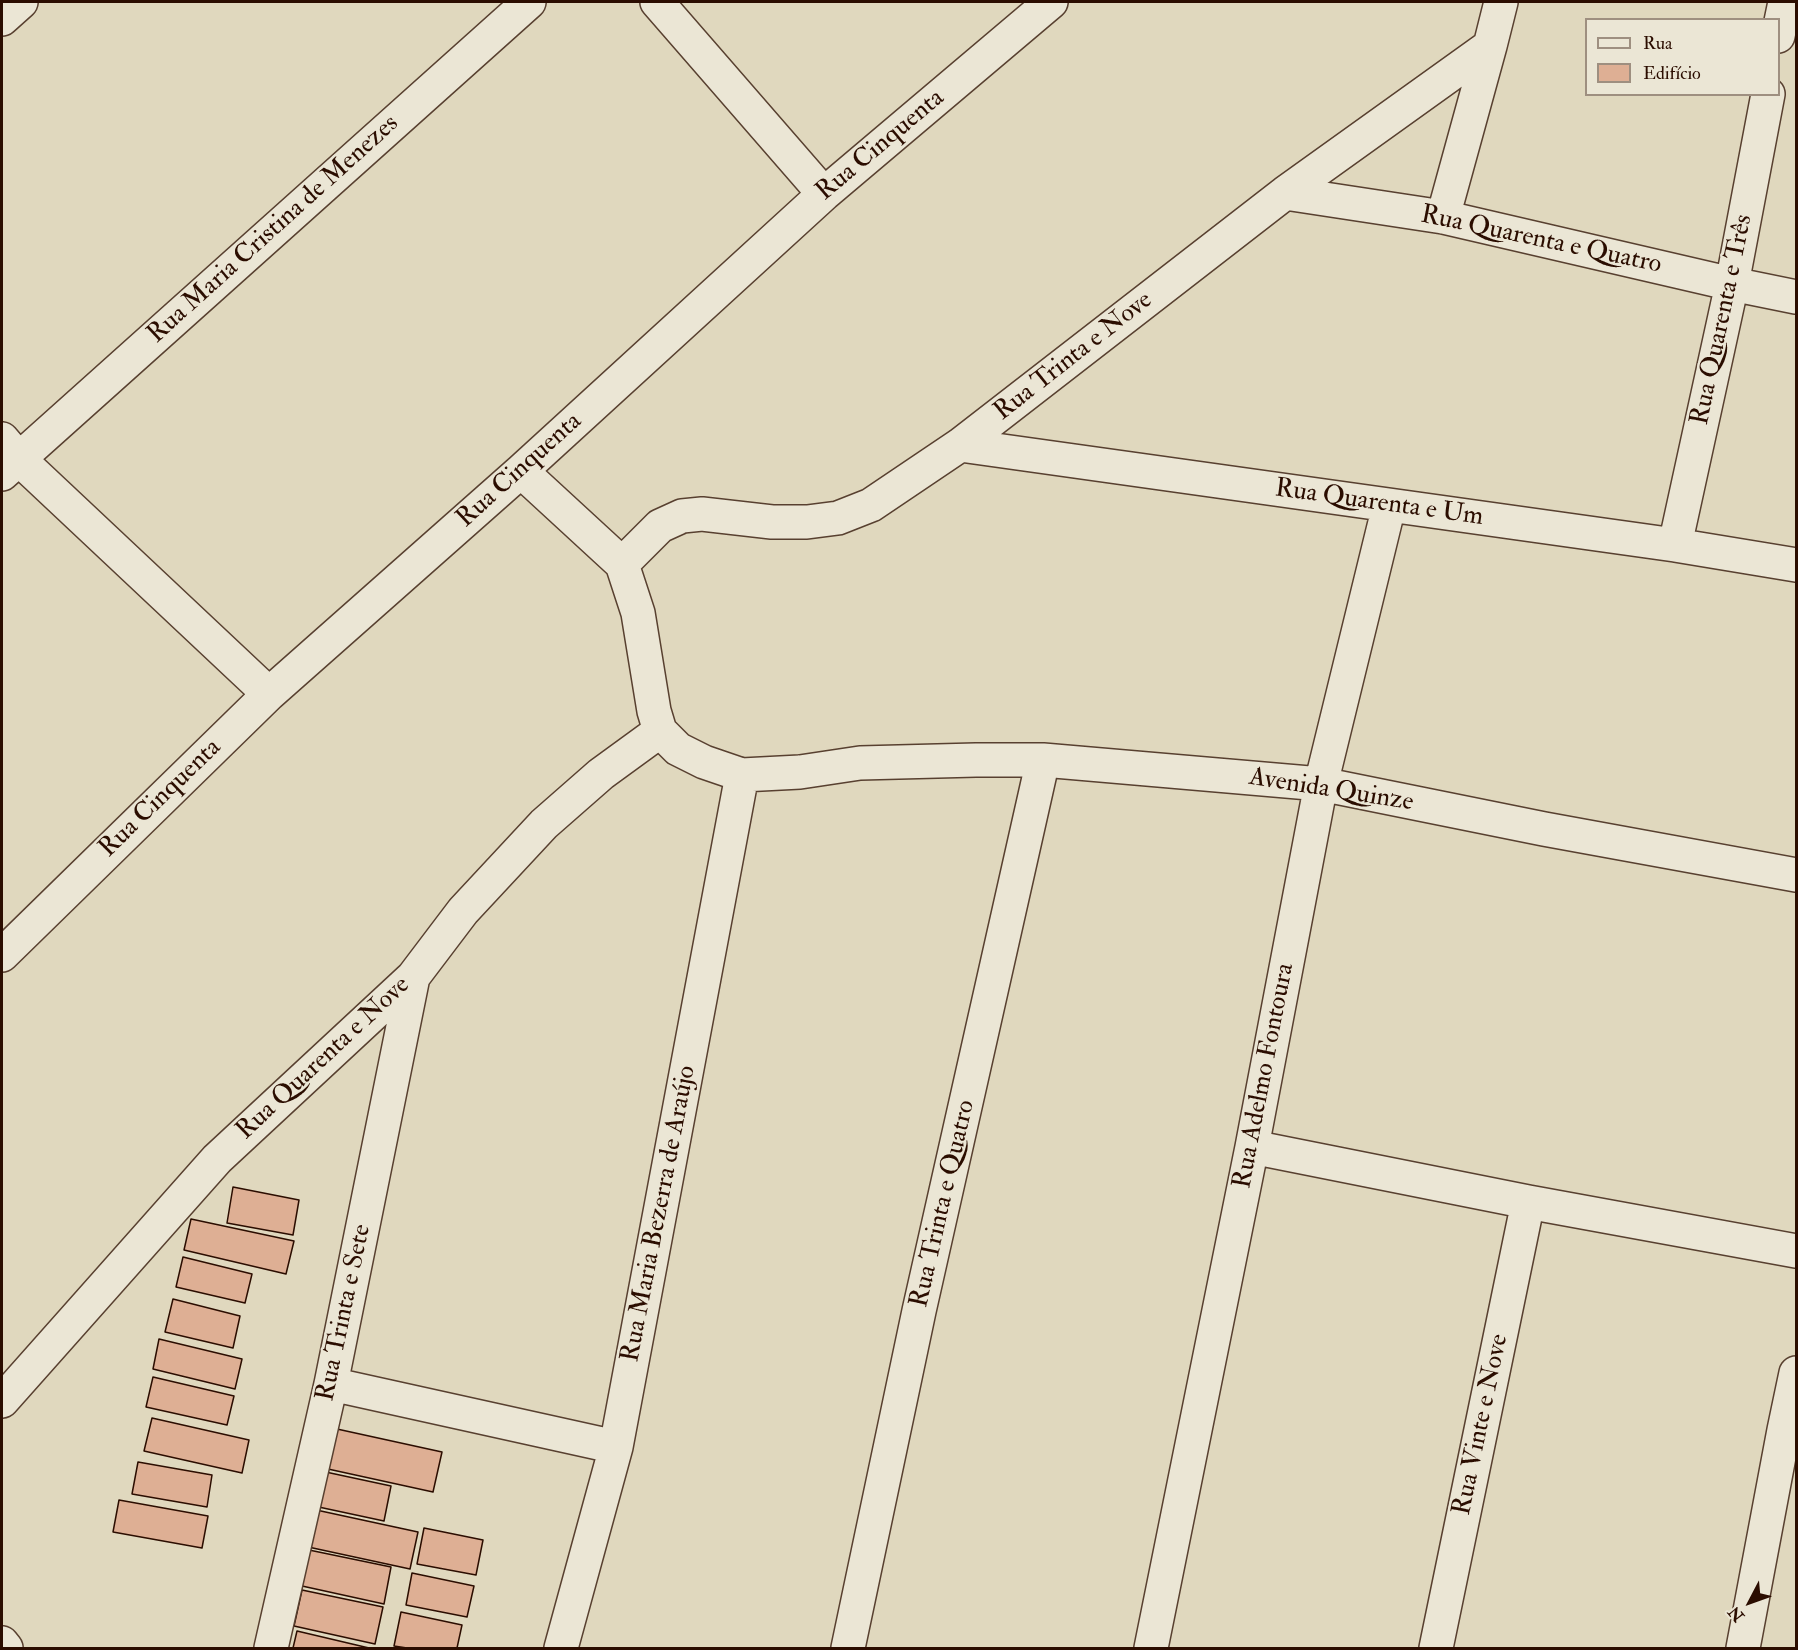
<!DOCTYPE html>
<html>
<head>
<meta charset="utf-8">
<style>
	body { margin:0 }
	#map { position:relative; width:1798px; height:1650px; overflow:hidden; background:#e0d8be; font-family:"IM FELL Double Pica",serif }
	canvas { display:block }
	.frame { position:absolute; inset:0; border:3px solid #2b0d00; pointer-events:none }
	.legend { position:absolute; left:1585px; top:18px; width:195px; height:78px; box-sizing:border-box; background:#ebe6d5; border:2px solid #9e8f80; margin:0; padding:8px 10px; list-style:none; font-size:18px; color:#2b0d00 }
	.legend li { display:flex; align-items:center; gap:12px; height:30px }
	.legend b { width:30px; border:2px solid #9e8f80 }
	.north { position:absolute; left:1720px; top:1572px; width:60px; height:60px; -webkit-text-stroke:4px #ebe6d5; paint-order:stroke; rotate:229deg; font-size:16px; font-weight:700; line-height:24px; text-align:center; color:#2b0d00 }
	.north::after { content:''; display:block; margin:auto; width:21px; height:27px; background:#2b0d00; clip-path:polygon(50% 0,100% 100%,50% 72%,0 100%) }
</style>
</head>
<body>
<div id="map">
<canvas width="1798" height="1650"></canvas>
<div class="frame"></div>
<ul class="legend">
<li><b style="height:8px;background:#ebe6d5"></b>Rua</li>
<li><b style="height:16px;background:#deaf94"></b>Edifício</li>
</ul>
<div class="north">N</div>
</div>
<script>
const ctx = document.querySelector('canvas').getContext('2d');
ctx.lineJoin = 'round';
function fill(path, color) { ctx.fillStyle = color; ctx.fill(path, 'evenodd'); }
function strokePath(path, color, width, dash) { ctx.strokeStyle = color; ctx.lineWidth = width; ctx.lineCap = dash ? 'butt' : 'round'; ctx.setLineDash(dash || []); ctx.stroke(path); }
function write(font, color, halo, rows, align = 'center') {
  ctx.font = font + ' "IM FELL Double Pica",serif'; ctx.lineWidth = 4.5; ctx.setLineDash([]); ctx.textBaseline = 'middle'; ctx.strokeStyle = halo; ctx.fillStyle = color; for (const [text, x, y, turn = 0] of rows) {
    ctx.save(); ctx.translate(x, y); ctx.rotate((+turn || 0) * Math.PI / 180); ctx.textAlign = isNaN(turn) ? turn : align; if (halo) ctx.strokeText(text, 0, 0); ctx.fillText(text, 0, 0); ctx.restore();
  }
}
const building = new Path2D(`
	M233,1187L299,1200L293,1235L227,1223Z
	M191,1219L294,1241L286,1274L184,1250Z
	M183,1257L252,1274L245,1303L176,1287Z
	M173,1299L240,1316L233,1348L165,1332Z
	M159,1339L242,1359L235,1389L153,1369Z
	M153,1377L234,1396L227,1425L146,1407Z
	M152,1418L249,1440L242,1473L144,1451Z
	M337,1429L442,1452L433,1492L328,1469Z
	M138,1462L212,1475L207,1507L132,1494Z
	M321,1471L391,1486L384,1521L314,1506Z
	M119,1500L208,1516L202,1548L113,1532Z
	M307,1508L418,1532L410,1569L299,1545Z
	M424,1528L483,1540L476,1575L417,1564Z
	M309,1550L391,1567L384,1604L302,1586Z
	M412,1573L474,1586L467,1617L406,1605Z
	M302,1590L383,1607L375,1644L294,1626Z
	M401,1612L462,1625L457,1648H407L394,1646Z
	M297,1631L369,1648H293Z`);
const minor = new Path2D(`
	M657,2L824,194
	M2,19L21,2
	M1778,36L1785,2
	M1285,193L1443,217L1732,284L1796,297
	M1443,217L1490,46L1501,2
	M2,439L19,459L269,694
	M960,445L1675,545L1796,565
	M521,471L622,564L638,613L654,711L660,731L678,749L704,762L742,775L800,772L860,763L976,760H1043L1321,784L1544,829L1796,875
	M2,474L529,2
	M1675,545L1732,284L1768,94
	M622,564L660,526L682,516L702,514L772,522H807L838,518L871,505L960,445L1285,193L1490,46
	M2,955L269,694L521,471L824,194L1051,2
	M1252,1147L1528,1202L1796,1251
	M331,1384L616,1447
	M2,1401L217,1159L413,977L463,911L544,824L601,774L660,731
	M2,1643L6,1648
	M271,1648L331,1384L413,977
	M561,1648L616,1447L742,775
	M848,1648L919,1311L1043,760
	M1151,1648L1252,1147L1321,784L1389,506
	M1436,1648L1528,1202
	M1743,1648L1784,1430L1796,1373`);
const streetNames = [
	["Rua Cinquenta",881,146,-40],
	["Rua Maria Cristina de Menezes",274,230,-42],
	["Rua Quarenta e Quatro",1541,241,12],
	["Rua Quarenta e Três",1723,320,-78],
	["Rua Trinta e Nove",1074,357,-38],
	["Rua Cinquenta",520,471,-42],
	["Rua Quarenta e Um",1379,504,8],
	["Avenida Quinze",1331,791,9],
	["Rua Cinquenta",161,799,-44],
	["Rua Quarenta e Nove",324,1059,-43],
	["Rua Adelmo Fontoura",1265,1076,-79],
	["Rua Trinta e Quatro",944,1204,-77],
	["Rua Maria Bezerra de Araújo",660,1214,-79],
	["Rua Trinta e Sete",345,1313,-78],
	["Rua Vinte e Nove",1482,1425,-78]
];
fill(building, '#deaf94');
strokePath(building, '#2b0d00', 1.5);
strokePath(minor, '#584030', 36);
strokePath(minor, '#ebe6d5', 33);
write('26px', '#2b0d00', '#ebe6d5', streetNames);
</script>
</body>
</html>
